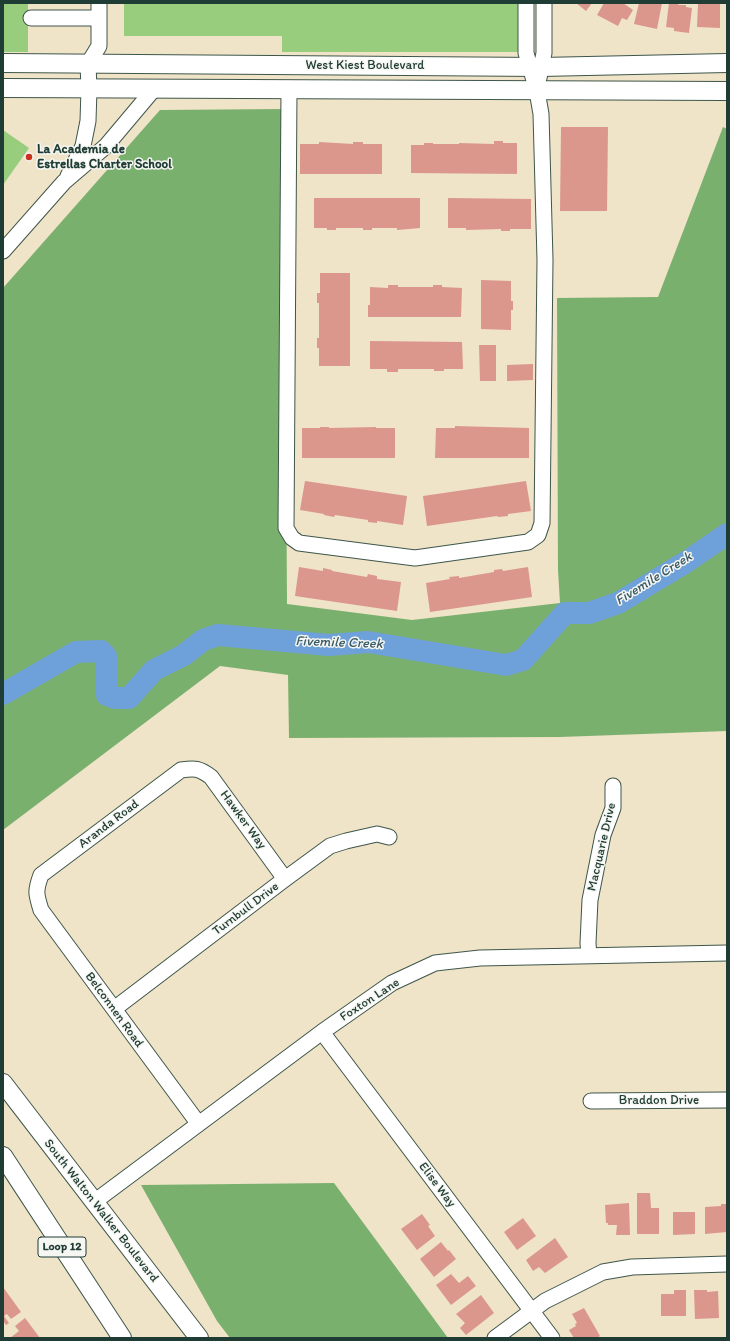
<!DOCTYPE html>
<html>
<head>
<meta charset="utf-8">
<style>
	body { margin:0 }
	#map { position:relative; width:730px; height:1341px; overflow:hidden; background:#efe3c8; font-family:Itim,sans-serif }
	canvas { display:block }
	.frame { position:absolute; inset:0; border:4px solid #1f3d34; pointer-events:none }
</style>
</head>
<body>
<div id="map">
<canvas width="730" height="1341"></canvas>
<div class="frame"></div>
</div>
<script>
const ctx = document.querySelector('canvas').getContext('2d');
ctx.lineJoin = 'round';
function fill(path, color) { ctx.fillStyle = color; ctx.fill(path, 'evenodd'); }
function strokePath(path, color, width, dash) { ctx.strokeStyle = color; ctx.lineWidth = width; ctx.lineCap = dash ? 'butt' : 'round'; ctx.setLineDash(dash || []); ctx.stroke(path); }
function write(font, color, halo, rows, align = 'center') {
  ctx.font = font + ' Itim,sans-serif'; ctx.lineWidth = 3; ctx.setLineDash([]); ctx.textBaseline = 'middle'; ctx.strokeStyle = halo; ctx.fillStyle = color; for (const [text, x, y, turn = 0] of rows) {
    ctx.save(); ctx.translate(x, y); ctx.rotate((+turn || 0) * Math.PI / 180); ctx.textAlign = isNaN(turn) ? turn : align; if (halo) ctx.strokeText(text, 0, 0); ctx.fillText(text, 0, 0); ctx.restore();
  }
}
const green = new Path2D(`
	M3,3H28V52H3Z
	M124,3H518L519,52H282V36H124Z
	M3,130L29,148L3,185Z`);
const forest = new Path2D(`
	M284,109L287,604L412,620L560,603L558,570L557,298L658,297L723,127L727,129V731L560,737L289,738L288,675L220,666L3,830V288L160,110Z
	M334,1183L448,1338H230L217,1321L141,1185Z`);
const river = new Path2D(`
	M3,694L76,652L101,651L106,656L107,695L115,698H129L154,670L184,655L203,640L218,635L329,645L368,642L506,665L523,660L565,613H589L618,603L686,562L727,534`);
const building = new Path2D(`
	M576,3H592L586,11Z
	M604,3H623L633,10L627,20L622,18L618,26L597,15Z
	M639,3H662L657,29L634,24Z
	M669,3H679L678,5H686V7L692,8L689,33L674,31V28L666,27Z
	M703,3H720V28L697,27L698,4H703Z
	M561,127H608L607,211H560Z
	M494,141H503V143H517V174L411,173V145H424V143H433V144H459V143L494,144Z
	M319,142L353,144V142H363V144H382V174H300V144H319Z
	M314,198H420V228L397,230V228H372V230H363V228H336V230H327V228H314Z
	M448,198L531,199V229H510V231H501V229L466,230V228H448Z
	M320,273H350V366H319V348H317V338H319V303H317V293H320Z
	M481,280L511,281V301H513V310H511V330L481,329Z
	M388,285H398V287H433V285H442V287L462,288L461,317H368V305H370V287L388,288Z
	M370,341L462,342L463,369H444V371H434V369H398V372H387V369H370Z
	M479,345H496V381H480Z
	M533,364V380L507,381V365Z
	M455,426L529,428V458H435L436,428H455Z
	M320,427H329V428L376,427V428H395V458H302V428H320Z
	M305,481L407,496L403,525L377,521V523L368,522V520L335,515L334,517L324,515V514L300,510Z
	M526,481L531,511L508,514V516L498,517L497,516L427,526L423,496Z
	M299,567L323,571V568L332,570V571L367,577L368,574L377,576V579L401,582L397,611L295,596Z
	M528,567L532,597L430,612L426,583L450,579L449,577L459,576V578L494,572V570L502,569L503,571Z
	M637,1193H650L651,1208H659V1234H637Z
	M629,1203L630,1235H616L617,1225H608V1223H606L605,1205Z
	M721,1204H727V1232L705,1234V1207L721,1206Z
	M673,1212H695V1234L673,1235Z
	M422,1214L430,1225L428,1226L435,1236L417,1250L401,1229Z
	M523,1218L536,1236L517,1250L504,1232Z
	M555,1238L568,1257L545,1273L539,1267L533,1271L526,1260Z
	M441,1242L448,1251L449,1250L456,1259L434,1277L420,1259Z
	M451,1274L459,1283L468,1276L476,1286L451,1305L436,1285Z
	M3,1287L21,1312L11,1319L7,1314L4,1316L9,1323L6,1325L3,1321Z
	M674,1290H686V1316H661V1294H674Z
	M694,1290H707V1292L718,1291L719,1318L695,1319Z
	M481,1295L494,1313L466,1335L460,1328L465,1323L456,1314Z
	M584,1308L600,1336L597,1338H574L569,1330L576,1326L575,1324L577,1323L572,1314Z
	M25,1318L40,1338H10L19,1331L15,1326Z`);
const minor = new Path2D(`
	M31,18H99
	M539,78L544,53V3
	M289,90L286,528L292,538L299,543L415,558L528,542L538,535L542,523L545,260L541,114L537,91L526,53V3
	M68,176L83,146L88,121L89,89L88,64L99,46V3
	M3,251L64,182L106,146L154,89
	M589,956L588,943L590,900L603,835L613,808V786
	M114,1009L285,879L330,846L346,841L377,834L389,837
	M322,1032L552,1338
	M591,1101L727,1100
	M198,1123L41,910C36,894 35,891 41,875L181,770C195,768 199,768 211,777L285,879
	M94,1202L322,1032L392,983L435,963L480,958L727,953
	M495,1338L545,1301L603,1272L632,1267L727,1264`);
const major = new Path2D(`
	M3,63L541,67L727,63
	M3,88L727,91
	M3,1083L199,1338
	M3,1156L122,1338`);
const markers = [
	[29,157,4,"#c8321e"]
];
const shields = [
	[62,1247,48]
];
const shieldNames = [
	["Loop 12",62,1247]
];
const streetNames = [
	["West Kiest Boulevard",365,66],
	["Hawker Way",243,820,54],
	["Aranda Road",109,824,-37],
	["Macquarie Drive",602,847,-77],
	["Turnbull Drive",246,909,-37],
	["Foxton Lane",370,1000,-33],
	["Belconnen Road",114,1010,54],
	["Braddon Drive",659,1101],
	["Elise Way",437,1185,53],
	["South Walton Walker Boulevard",101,1211,52]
];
const poiNames = [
	["La Academia de",37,150],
	["Estrellas Charter School",37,165]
];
const waterNames = [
	["Fivemile Creek",654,579,-32],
	["Fivemile Creek",339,643,2]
];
fill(green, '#98cd7e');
fill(forest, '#7ab06d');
strokePath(river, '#6ea0d9', 22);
fill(building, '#db978c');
strokePath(minor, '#3e564a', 17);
strokePath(major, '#3e564a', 20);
strokePath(minor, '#fff', 15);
strokePath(major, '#fff', 18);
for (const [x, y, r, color] of markers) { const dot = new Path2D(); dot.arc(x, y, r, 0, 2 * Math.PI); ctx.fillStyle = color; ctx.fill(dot); strokePath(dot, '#f6f6f2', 1.5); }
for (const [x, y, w] of shields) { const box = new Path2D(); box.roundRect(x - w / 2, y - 10, w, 20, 3); ctx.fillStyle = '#f6f6f2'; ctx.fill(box); strokePath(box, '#1f3d34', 1); }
write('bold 12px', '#1f3d34', null, shieldNames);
write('13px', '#1f3d34', '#f6f6f2', streetNames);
write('bold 13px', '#1f3d34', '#f6f6f2', poiNames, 'left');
write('italic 14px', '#375b66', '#f6f6f2', waterNames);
</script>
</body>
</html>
